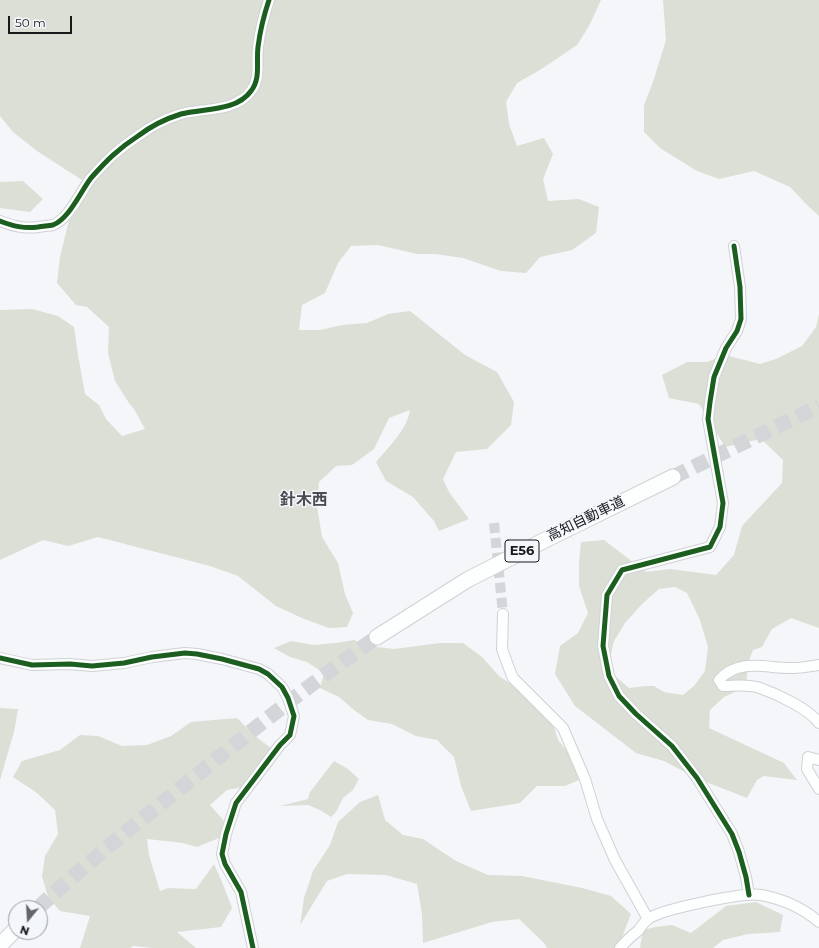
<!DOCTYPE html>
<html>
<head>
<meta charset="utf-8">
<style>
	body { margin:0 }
	#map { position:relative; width:819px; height:948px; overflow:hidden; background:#f4f6f9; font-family:Montserrat,sans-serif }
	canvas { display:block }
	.north { position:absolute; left:8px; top:900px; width:40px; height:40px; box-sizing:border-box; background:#f3f6fa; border:1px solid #9b9ea1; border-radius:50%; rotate:198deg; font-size:11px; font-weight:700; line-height:16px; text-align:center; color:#18191b }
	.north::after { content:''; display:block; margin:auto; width:14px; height:18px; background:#656669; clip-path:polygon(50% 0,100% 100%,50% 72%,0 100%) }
	.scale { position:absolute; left:8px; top:16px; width:64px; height:18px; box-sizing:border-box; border:2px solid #18191b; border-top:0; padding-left:5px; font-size:12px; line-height:14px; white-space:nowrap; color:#18191b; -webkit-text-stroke:3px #f3f6fa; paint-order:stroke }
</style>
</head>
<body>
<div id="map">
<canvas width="819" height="948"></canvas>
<div class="north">N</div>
<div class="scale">50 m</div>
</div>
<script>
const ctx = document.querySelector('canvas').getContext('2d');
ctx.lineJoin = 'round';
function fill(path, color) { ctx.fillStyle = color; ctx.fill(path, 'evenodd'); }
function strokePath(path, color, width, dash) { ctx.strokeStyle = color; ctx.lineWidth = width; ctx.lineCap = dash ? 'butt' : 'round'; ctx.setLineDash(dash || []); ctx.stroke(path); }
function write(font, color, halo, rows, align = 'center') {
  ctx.font = font + ' Montserrat,"Noto Sans JP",sans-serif'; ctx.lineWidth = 3; ctx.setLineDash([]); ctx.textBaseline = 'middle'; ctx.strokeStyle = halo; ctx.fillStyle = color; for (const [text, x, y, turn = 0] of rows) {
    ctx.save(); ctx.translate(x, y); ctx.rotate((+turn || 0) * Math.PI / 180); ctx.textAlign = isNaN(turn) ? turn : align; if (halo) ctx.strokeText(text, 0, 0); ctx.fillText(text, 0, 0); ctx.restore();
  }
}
const green = new Path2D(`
	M0,0H601L589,26L577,45L540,70L517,83L506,102L509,124L517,146L544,138L553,154L543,179L548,201L579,199L599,207L596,233L572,250L540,257L526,273L501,271L463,258L435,254H417L378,245L351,246L338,263L325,293L302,305L299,330H320L342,325L367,323L388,314L410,311L465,355L497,372L514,402L511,425L487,449L456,452L443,479L449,492L469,519L439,531L434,521L413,497L386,481L376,462C388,448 408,428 410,410L389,418L374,449L352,465L336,466L319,482L317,507L322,537L338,563L345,594L353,613L347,627L329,628L304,619L276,606L238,576L210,566L98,537L68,546L43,540L0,560V310L32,309L58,316L74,327L78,355L85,394L99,405L106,419L122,436L145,429L134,409L129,403L115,381L108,353L109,327L87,307L76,305L57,283L60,257L69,220L85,182L37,151L13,132L0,116Z
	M663,0H819V216L807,205L790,187L754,171L719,179L697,171L660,148L644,132V105L653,82L666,40Z
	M23,181L43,199L30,212L0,208V182Z
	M819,314V628L791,618L772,629L762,647L753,650L748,663L746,687L724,697L710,710L709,728L784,763L797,780L764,776L757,780L747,798L696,778L664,761L636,753L575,706L555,674L560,646L578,633L588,613L579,586V563L581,542L604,540L646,572L670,569L716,575L734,555L742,526L782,483L783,460L761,439L725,447L699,404L669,398L662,375L687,362H707L725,355L760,364L776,359L802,346L816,327ZM675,587L687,593L700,620L708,647L705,671L694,686L683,695L664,692L654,686H645L629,688L615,676L610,658L614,641L625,623L642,604L659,589Z
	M354,640L367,646L394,649L440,643H463L482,657L499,676L530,697L551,718L558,740L572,757L584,778L565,786H537L520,803L471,811L461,786L454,757L437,740L416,736L392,724L368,720L354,710L339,697L320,688L324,673L307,662L290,657L274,648L291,641L314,645L336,643Z
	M0,708L18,709L14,732L0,780Z
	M237,718L255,736L271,748L273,765L255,785L227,790L210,805L224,821L219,838L197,847L183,843L147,839L149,855L160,891L168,888L196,889L214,864L222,882L232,908L221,927L177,932L196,948H153L133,946L131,948H80L90,916L60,911L48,897L42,876L45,856L58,834L55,810L37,793L13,777L22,761L60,750L80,735L98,736L122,746L147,745L171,736L191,722Z
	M334,761L348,769L359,779L353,790L343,798L336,812L331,817L320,810L308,805L280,806L308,799L310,792Z
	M378,795L385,820L403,835L423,839L456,861L488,875L522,876L582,888L611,896L631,914L621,940L615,948H547L545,944L519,919L492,922L423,943L422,914L417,884L386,875L347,874L327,881L300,925L304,898L313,871L330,845L338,822L360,802Z
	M756,902L783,915L780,932L748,934L723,940L713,948H640L643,930L655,927L672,925L691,933L726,906Z`);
const minorTunnel = new Path2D(`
	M494,523L503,614`);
const highwayTunnel = new Path2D(`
	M673,477L819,406
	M38,908C87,863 139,821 192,779C252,730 313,682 377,637`);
const minor = new Path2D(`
	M0,221C13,226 24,229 38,227C43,226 48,226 53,225C69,219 81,191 91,178C107,160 118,149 138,136C151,126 165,119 181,114C203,108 236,112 251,91C261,78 256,63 258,47C260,31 264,15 269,0
	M734,246L740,287L741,319L737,331L726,348L714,377L710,402L708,419L723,503L720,527L710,547L622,570L607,595L603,646L609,676L619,696L636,714L672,746L697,778L732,834L739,852L746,877L749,895
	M503,614L502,649L510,671L513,678L563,728L585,779L597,819L615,860L648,919
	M0,658L32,665L70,664L92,666L124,663L152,657L185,653L197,654L222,659L259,669L268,674L282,687L288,698L294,716L290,735L280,745L236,803L226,834L222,854L225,864L241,892L253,948
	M819,665C811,666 803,668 794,668C768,669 739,657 719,680L723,686C735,686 748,684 760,688C777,694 809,709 819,723
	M819,760L808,757L807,769L819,789
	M620,948C626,941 631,936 638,931C641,927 644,922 648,919C662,909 744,892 761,895C782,899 803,908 819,922`);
const highway = new Path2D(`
	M377,637L467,580L549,538L673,477
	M0,945L16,929`);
const cycleway = new Path2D(`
	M0,221C13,226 24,229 38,227C43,226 48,226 53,225C69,219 81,191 91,178C107,160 118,149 138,136C151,126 165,119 181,114C203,108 236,112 251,91C261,78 256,63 258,47C260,31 264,15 269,0
	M734,246L740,287L741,319L737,331L726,348L714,377L710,402L708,419L723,503L720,527L710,547L622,570L607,595L603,646L609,676L619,696L636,714L672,746L697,778L732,834L739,852L746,877L749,895
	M0,658L32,665L70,664L92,666L124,663L152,657L185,653L197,654L222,659L259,669L268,674L282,687L288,698L294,716L290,735L280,745L236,803L226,834L222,854L225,864L241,892L253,948`);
const shields = [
	[522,551,34]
];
const shieldNames = [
	["E56",522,551]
];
const streetNames = [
	["高知自動車道",586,519,-26]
];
const quarterNames = [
	["針木西",304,500]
];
fill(green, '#dcdfd6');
strokePath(minorTunnel, '#d3d5d8', 10, [10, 5]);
strokePath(highwayTunnel, '#d3d5d8', 15, [15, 8]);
strokePath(minor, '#d0d1d4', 12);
strokePath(highway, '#d0d1d4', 17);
strokePath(minor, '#fdfefe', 10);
strokePath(highway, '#fdfefe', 15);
strokePath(cycleway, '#1b5e20', 5);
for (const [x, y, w] of shields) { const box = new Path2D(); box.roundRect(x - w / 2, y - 11, w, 22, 3); ctx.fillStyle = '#f3f6fa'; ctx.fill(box); strokePath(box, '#18191b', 1); }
write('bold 13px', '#18191b', null, shieldNames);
write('14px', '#18191b', '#f3f6fa', streetNames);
write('bold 16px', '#4a4c50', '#f3f6fa', quarterNames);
</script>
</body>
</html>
